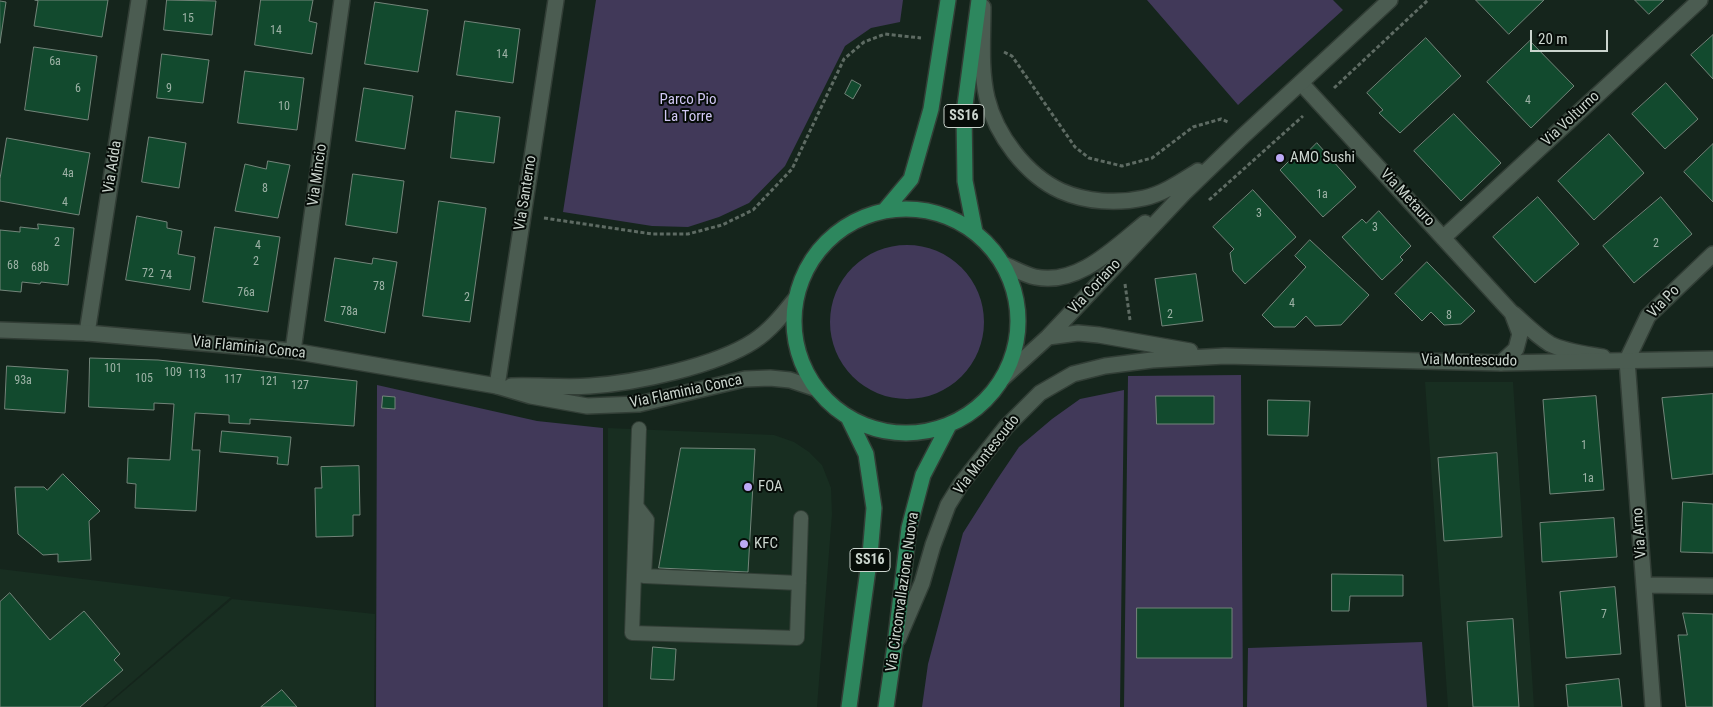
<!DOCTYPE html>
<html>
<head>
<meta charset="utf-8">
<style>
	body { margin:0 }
	#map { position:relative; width:1713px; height:707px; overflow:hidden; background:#15251c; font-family:"Roboto Condensed",sans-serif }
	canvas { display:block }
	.scale { position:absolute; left:1530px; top:30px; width:78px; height:22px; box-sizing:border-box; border:2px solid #cbd5ce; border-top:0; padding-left:6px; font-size:15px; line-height:18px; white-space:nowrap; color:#cbd5ce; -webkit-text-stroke:4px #060c08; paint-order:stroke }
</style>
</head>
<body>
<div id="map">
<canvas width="1713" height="707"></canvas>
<div class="scale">20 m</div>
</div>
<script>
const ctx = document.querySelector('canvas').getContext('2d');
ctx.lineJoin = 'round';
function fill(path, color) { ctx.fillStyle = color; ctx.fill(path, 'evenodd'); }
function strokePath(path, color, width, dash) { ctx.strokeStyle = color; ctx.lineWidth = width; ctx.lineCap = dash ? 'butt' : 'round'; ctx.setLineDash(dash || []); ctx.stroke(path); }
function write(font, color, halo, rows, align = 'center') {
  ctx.font = font + ' "Roboto Condensed",sans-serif'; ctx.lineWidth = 4; ctx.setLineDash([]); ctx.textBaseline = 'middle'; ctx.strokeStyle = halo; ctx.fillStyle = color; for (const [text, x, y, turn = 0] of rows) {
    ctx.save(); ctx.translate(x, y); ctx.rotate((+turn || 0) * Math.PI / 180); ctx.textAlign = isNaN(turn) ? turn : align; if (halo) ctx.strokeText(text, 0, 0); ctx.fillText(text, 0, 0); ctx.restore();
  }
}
const built = new Path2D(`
	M1425,382H1513L1534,707H1448Z
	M608,428L774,435L794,442L809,452L822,465L831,488L832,514L817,707H608Z
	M0,569L231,597L103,707H0Z
	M232,599L375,614L374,707H105Z`);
const green = new Path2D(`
	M596,0H903L900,22L871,28L845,46L785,166L749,203L719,217L688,227L652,226L563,212Z
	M1147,0H1333L1343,10L1238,105Z
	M830 322a77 77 0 1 1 154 0a77 77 0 1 1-154 0Z
	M1241,375L1243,707H1124L1128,376Z
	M377,385L537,421L603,428V707H376Z
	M1124,390L1120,707H922L928,664L963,533L996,481L1019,447L1052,419L1080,399Z
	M1422,642L1427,707H1247L1248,648Z`);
const building = new Path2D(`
	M35,0H108L102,37L34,26L38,1Z
	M167,0L216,1L212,35L164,30Z
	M261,0H313L309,21L317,23L312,54L255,45Z
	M1476,0H1544L1509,34Z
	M1635,0H1664L1649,14Z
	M0,1L6,2L0,43Z
	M375,2L428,10L418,72L365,64Z
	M465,21L520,29L513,83L457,75Z
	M1713,35V79L1691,55Z
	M1426,38L1461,76L1400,133L1379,113L1383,110L1367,93Z
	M1530,41L1574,86L1531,128L1487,82Z
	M34,47L97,56L88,120L25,110Z
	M162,54L209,60L203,103L157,98Z
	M245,71L304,78L297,130L238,123Z
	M852,80L861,85L853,99L845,94Z
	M1666,83L1698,119L1665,149L1632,114Z
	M364,88L413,96L405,149L356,141Z
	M456,111L500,117L494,163L451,158Z
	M1454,114L1501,163L1461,201L1414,151Z
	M1609,134L1644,173L1594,220L1558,181Z
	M149,137L186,143L179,188L142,182Z
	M7,138L90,153L79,215L0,201V179Z
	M1317,143L1356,187L1323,217L1280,170L1296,154L1300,159Z
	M1713,144V202L1684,172Z
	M268,161L290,165L278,218L235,211L245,164L266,169Z
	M353,174L404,181L397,233L346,225Z
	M1253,190L1296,237L1245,284L1233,271L1230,253L1234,249L1213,227Z
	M1538,197L1579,244L1535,283L1493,237Z
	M1661,197L1692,234L1634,283L1603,246Z
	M439,201L486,208L470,322L423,316Z
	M1379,211L1411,246L1400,257L1403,260L1382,280L1342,237L1362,219L1366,223Z
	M137,216L167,222V228L182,231L178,254L195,257L190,290L126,280Z
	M38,224L74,228L68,285L41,282L40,284L22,282L21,292L0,290V230L20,232V227L38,229Z
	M215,227L280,237L268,312L203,302Z
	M1310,240L1369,295L1341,325L1315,326L1306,316L1295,327H1274L1262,315L1306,267L1295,256Z
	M335,258L372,264L373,258L397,262L385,333L325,321Z
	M1427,262L1475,311L1461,324L1444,325L1431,312L1422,321L1395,294Z
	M1196,274L1203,321L1162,326L1155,279Z
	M90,358L158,360L357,381L354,426L250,419V424L229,423V415L195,413L192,450H200L196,511L135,508L136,484L127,483L128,458L170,460L174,404L154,403V410L89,407Z
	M7,366L68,370L65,413L5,409Z
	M1713,394V474L1672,479L1662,398Z
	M383,396L395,397V409L382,408Z
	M1156,396H1214V424H1157Z
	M1596,396L1604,490L1550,494L1543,400Z
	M1268,400L1310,401L1308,436L1268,435Z
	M222,431L291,437L288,465L277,464L278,457L220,452Z
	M681,448L755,449L748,572L659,568Z
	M1497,453L1502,537L1444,541L1438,458Z
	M359,466L360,515H353V536L316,537L315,488H322L321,467Z
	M63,474L100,511L89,521L91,560L58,562V554L43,555L18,534L15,487H44L47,490Z
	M1683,502L1713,504V553L1681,552Z
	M1614,518L1617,557L1542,562L1540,523Z
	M1332,574L1403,575V596H1350L1349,611H1332Z
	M1615,587L1621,654L1566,658L1560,592Z
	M10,593L50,640L84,611L120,654L114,660L123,670L80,707H0V602Z
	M1137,608H1232V658H1137Z
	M1683,613L1713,614V707H1686L1678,635H1687Z
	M1513,619L1519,707H1473L1467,622Z
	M653,647L676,649L674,680L651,679Z
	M1619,679L1622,707H1568L1566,685Z
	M282,690L297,707H261Z`);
const path = new Path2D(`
	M1004,52L1012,56L1075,147L1089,158L1122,166L1152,158L1193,127L1221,119L1228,122
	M1334,88L1428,0
	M1209,200L1303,116
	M544,218L652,234H688L722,225L753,210L792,169L844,59L864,42L885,34L921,38
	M1125,284L1130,320`);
const lane = new Path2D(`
	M639,429L632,633L797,638L801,518
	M637,507L647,520L644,576L799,583`);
const street = new Path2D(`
	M1301,83L1512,313L1520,334L1516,349L1501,363
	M1443,238L1700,0
	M1514,314C1525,324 1537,336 1550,344C1566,352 1586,354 1603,357
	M87,333L139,0
	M293,351L342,0
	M497,386L556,0
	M1644,585L1713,586
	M1653,707L1627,360L1648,316L1713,254`);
const secondary = new Path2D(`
	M983,7C983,37 980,68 987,98C996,135 1026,175 1061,191C1086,202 1117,204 1144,198C1163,194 1182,181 1198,171
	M1003,264C1013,268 1025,275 1035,277C1078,286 1114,248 1145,223
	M0,330L87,333L293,351L497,386L531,396L587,406L639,404L745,379L770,378L790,380L817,389
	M1048,337L1078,333L1099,335L1190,351
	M1003,378L1048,337L1184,193L1242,137L1390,0
	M511,386C537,385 564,388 590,386C636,383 716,366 754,341C771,330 784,313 796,298
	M898,639L922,583L933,545L948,505L961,484L1006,427L1040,393L1073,374L1105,366L1152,360L1225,356L1501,363L1713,359`);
const primary = new Path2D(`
	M794 321a112 112 0 1 1 224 0a112 112 0 1 1-224 0Z
	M885,210L911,179L931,109L948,0
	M975,232L965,181L964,113L979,0
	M848,417L866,454L874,508L870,555L849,707
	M886,707L895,645L909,528L923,475L949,425`);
const markers = [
	[1280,158,5,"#bca9f5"],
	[748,487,5,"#bca9f5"],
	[744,544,5,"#bca9f5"]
];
const numberNames = [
	["15",188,19],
	["14",276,31],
	["14",502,55],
	["6a",55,62],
	["6",78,89],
	["9",169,89],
	["4",1528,101],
	["10",284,107],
	["4a",68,174],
	["8",265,189],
	["1a",1322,195],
	["4",65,203],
	["3",1259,214],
	["3",1375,228],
	["2",57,243],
	["2",1656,244],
	["4",258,246],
	["2",256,262],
	["68",13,266],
	["68b",40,268],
	["72",148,274],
	["74",166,276],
	["78",379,287],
	["76a",246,293],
	["2",467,298],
	["4",1292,304],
	["78a",349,312],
	["2",1170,315],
	["8",1449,316],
	["101",113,369],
	["109",173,373],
	["113",197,375],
	["105",144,379],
	["117",233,380],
	["93a",23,381],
	["121",269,382],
	["127",300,386],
	["1",1584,446],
	["1a",1588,479],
	["7",1604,615]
];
const shields = [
	[964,116,40],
	[870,560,40]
];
const shieldNames = [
	["SS16",964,116],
	["SS16",870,560]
];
const parkNames = [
	["Parco Pio",688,100],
	["La Torre",688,117]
];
const streetNames = [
	["Via Volturno",1571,119,-43],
	["Via Adda",113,167,-81],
	["Via Mincio",318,175,-82],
	["Via Santerno",526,193,-81],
	["Via Metauro",1407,198,47],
	["Via Coriano",1095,287,-47],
	["Via Po",1664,302,-46],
	["Via Flaminia Conca",249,348,6],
	["Via Montescudo",1469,361,1],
	["Via Flaminia Conca",686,392,-12],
	["Via Montescudo",987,455,-52],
	["Via Arno",1640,533,-94],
	["Via Circonvallazione Nuova",903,592,-82]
];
const poiNames = [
	["AMO Sushi",1290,158],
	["FOA",758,487],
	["KFC",754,544]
];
fill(built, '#182e21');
fill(green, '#413959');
fill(building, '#124a2e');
strokePath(building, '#73857a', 1);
strokePath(lane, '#323e36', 16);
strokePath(street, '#323e36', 18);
strokePath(secondary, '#323e36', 18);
strokePath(primary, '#323e36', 18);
strokePath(path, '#5e6b63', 3, [4, 2.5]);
strokePath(lane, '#4b5c51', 14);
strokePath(street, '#4b5c51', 15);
strokePath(secondary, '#4b5c51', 15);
strokePath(primary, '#2d875e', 15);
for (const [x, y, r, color] of markers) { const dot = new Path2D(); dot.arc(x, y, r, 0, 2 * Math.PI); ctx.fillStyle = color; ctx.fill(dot); strokePath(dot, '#060c08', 2); }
write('12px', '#9db2a6', null, numberNames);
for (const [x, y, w] of shields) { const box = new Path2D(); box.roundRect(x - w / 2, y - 11.5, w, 23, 4); ctx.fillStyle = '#060c08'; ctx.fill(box); strokePath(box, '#cbd5ce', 1); }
write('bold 14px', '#cbd5ce', null, shieldNames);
write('15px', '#d1c7f4', '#060c08', parkNames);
write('15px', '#cbd5ce', '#060c08', streetNames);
write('15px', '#cbd5ce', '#060c08', poiNames, 'left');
</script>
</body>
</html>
